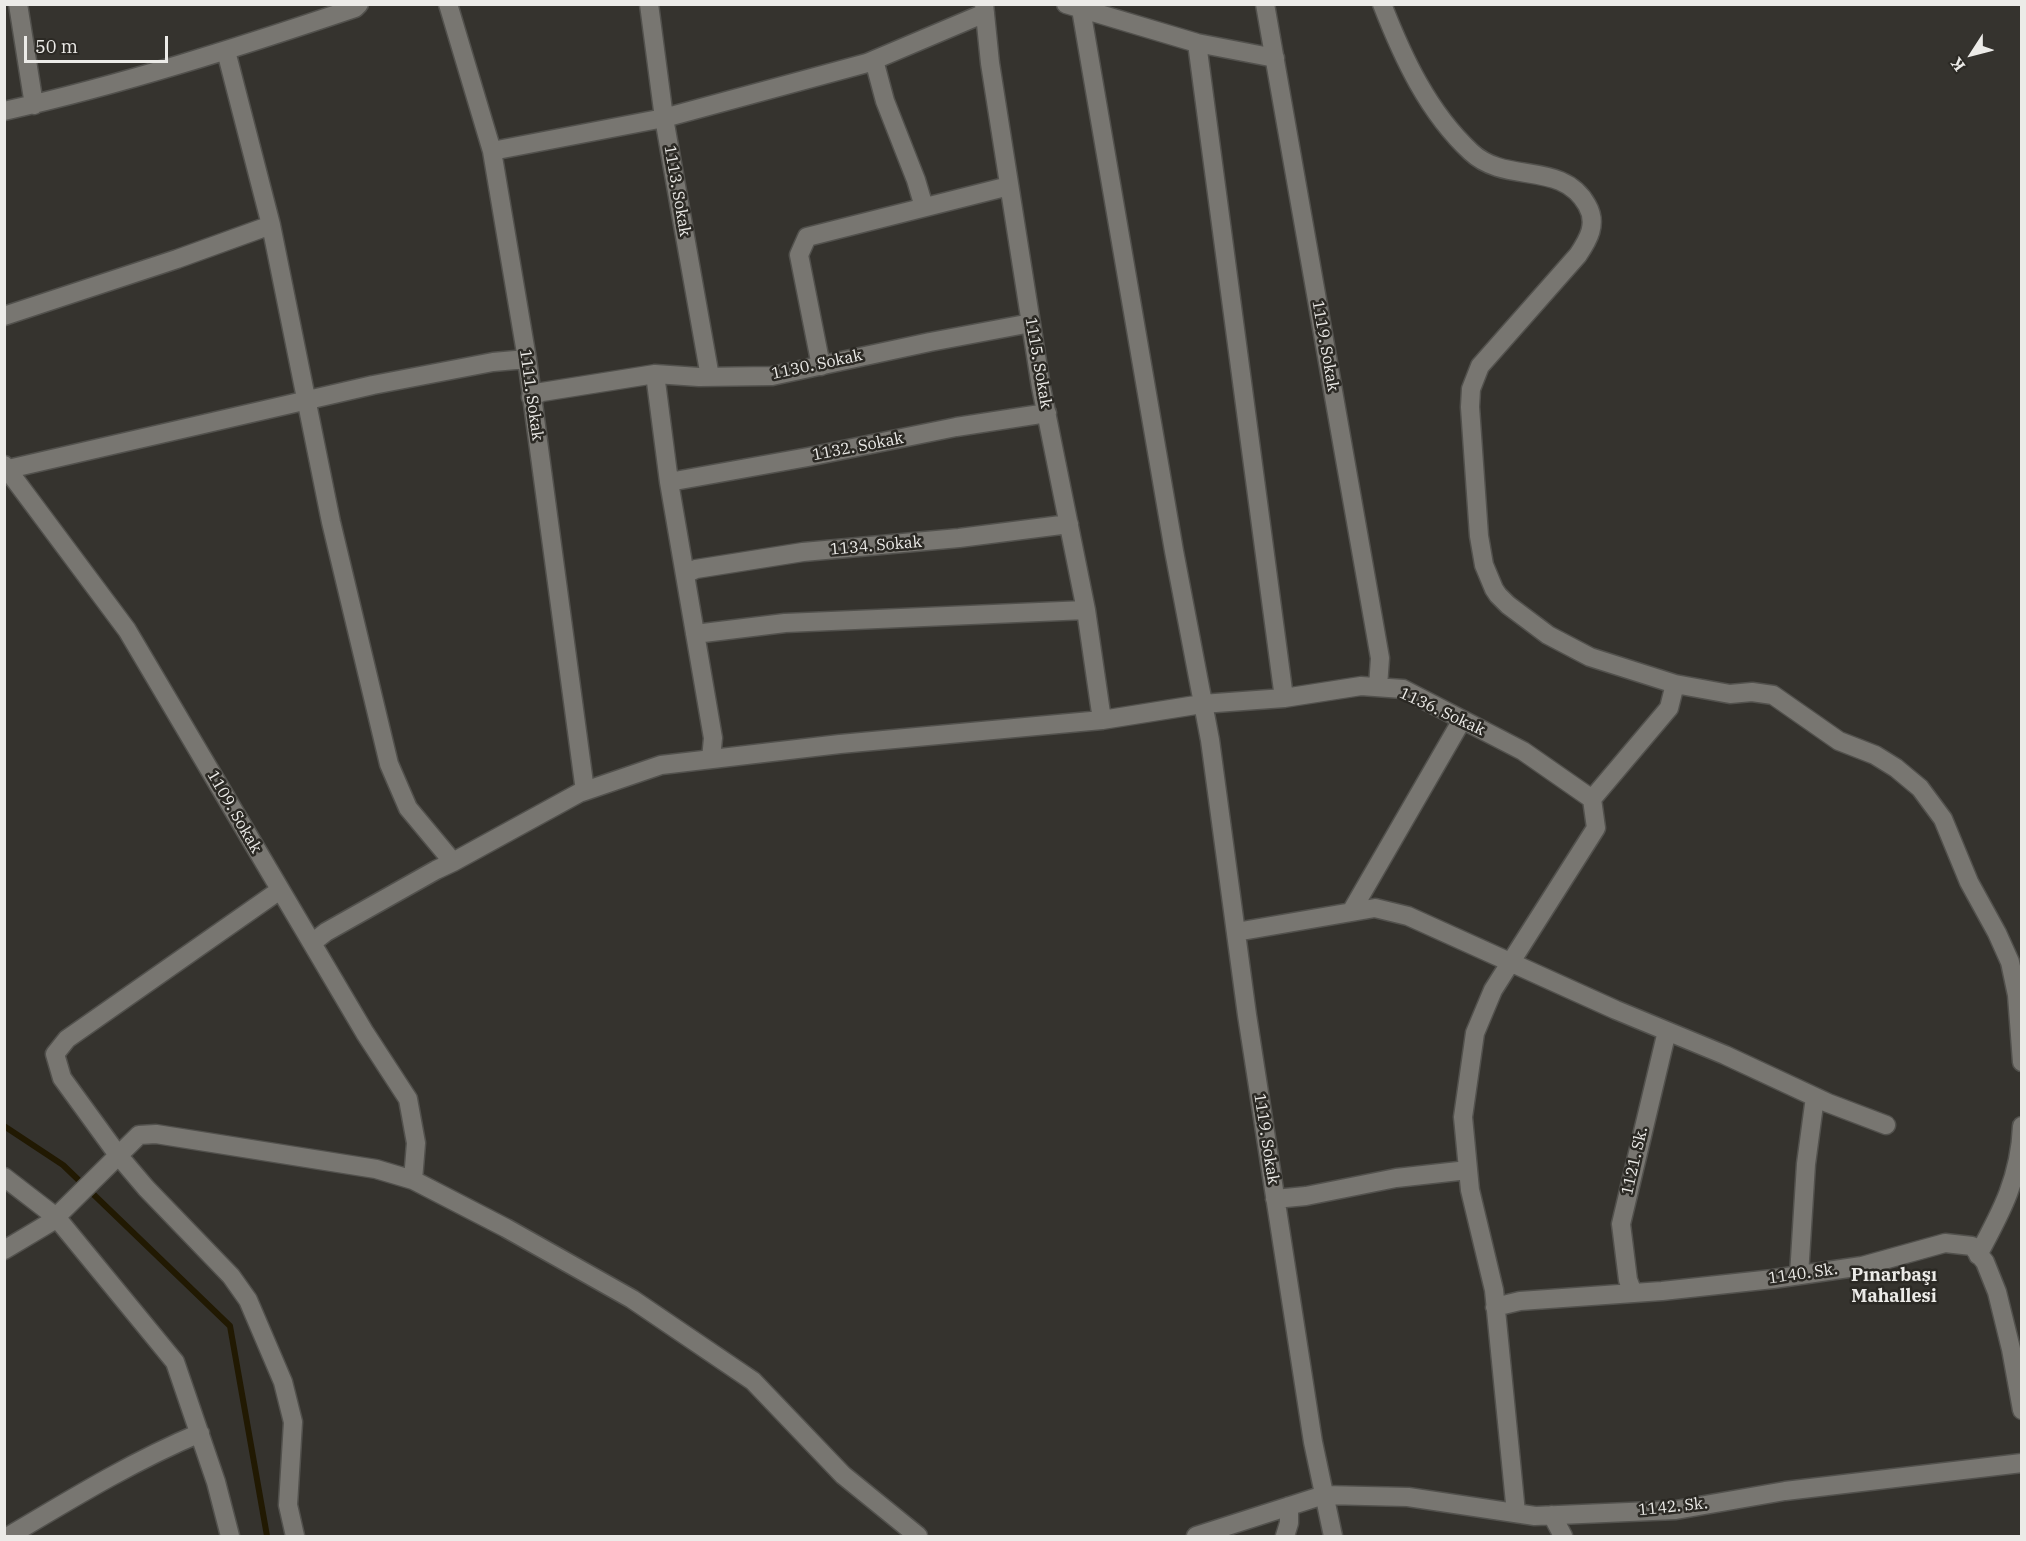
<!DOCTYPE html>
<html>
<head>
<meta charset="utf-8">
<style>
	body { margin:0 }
	#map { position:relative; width:2026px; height:1541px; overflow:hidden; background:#35332e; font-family:"IBM Plex Serif",serif }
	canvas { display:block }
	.frame { position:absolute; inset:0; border:6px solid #ecebe8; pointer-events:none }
	.north { position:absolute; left:1942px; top:24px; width:60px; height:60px; -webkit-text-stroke:4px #2b2924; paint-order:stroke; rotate:234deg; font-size:16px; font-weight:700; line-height:24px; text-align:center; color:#ecebe8 }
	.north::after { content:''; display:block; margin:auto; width:21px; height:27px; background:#ecebe8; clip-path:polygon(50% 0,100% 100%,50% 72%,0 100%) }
	.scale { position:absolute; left:24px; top:36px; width:144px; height:27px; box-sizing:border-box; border:3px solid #ecebe8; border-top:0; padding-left:8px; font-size:18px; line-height:21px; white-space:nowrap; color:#ecebe8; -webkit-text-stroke:4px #2b2924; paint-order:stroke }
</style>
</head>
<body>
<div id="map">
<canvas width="2026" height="1541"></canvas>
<div class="frame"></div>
<div class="north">K</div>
<div class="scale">50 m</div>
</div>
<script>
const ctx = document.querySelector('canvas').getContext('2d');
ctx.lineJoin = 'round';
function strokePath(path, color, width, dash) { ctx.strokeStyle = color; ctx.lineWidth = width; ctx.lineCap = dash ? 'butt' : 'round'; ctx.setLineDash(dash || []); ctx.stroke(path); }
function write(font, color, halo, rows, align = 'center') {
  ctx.font = font + ' "IBM Plex Serif",serif'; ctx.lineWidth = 5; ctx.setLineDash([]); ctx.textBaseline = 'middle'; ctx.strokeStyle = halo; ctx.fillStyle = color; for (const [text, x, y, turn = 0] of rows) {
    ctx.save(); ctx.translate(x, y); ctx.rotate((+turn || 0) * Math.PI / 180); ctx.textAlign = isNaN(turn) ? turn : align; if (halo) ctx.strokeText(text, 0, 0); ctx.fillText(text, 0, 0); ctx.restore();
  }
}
const stream = new Path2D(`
	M4,1126L63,1165L230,1326L267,1536`);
const street = new Path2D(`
	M18,4L34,105
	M448,4L492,151L527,359L585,791
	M649,4L664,118L710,377
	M984,4L990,63L1041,387L1086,610L1102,720
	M1066,4L1197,43L1275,58
	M1265,4L1380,658L1378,687
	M1382,4C1403,58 1428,112 1471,152C1506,185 1562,160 1587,205C1598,224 1588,240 1578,255L1480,366L1471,389L1470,407L1479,536L1484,565L1494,589L1498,595L1508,605L1548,635L1590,657L1675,684L1730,694L1752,692L1773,695L1839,741L1875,755L1896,768L1920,788L1943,819L1969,882L1997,933L2010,962L2017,995L2022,1062
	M1081,9L1174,551L1210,740L1247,1015L1313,1442L1333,1536
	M1197,43L1284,698
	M226,51L271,225L331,522L389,764L408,808L453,862
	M874,60L885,101L916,180L924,207
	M4,111C124,84 239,47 355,8L359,4
	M492,151L664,118L867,63L985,13
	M4,316L177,259L271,225
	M821,366L799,255L807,237L1009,186
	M655,374L669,482L713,738L711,759
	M531,397L542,392L655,374L699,377L772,376L930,342L1031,323
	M4,465L127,630L365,1033L408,1099L416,1143L413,1180
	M4,470L373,385L493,362L527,359
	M669,482L808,457L956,427L1047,413
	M685,574L696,569L803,552L959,538L1069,524
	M695,634L785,623L1086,610
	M280,890L67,1039L55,1054L62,1078L118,1155L146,1188L231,1276L248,1300L283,1382L293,1422L288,1505L295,1536
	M1351,912L1462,720
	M1236,932L1375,908L1408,916L1616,1010L1725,1055L1828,1103L1886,1125
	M312,943L326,932L436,870L453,862L579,793L661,765L840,744L1102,720L1202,704L1284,698L1361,686L1403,689L1523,751L1592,799
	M4,1177L56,1217L175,1362L216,1482L230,1536
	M1275,1199L1306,1196L1396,1178L1468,1170
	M4,1250L51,1222L139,1135L156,1134L376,1169L413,1180L506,1228L632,1299L753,1381L843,1475L918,1536
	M1978,1255C2002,1211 2020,1177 2022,1126
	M1799,1275L1806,1164L1815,1097
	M1633,1293L1628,1280L1621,1224L1667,1031
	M1495,1307L1520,1301L1662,1291L1773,1279L1862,1266L1945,1243L1972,1246L1985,1262L1997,1292L2011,1349L2022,1410
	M1516,1513L1494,1290L1470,1190L1463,1117L1475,1033L1493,990L1596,828L1592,799L1669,708L1675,684
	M1552,1515L1563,1536
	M9,1536C71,1499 133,1461 200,1433
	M1196,1536L1324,1495L1408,1497L1535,1516L1676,1510L1785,1491L2022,1463
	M1285,1536L1289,1523V1506`);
const streetNames = [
	["1113. Sokak",677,191,80],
	["1119. Sokak",1325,346,80],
	["1115. Sokak",1038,363,80],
	["1130. Sokak",817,365,-12],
	["1111. Sokak",531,395,82],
	["1132. Sokak",858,447,-11],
	["1134. Sokak",876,546,-5],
	["1136. Sokak",1442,712,25],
	["1109. Sokak",234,812,60],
	["1119. Sokak",1266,1139,81],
	["1121. Sk.",1635,1161,-77],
	["1140. Sk.",1803,1274,-8],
	["1142. Sk.",1673,1507,-6]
];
const neighbourhoodNames = [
	["Pınarbaşı",1894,1276],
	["Mahallesi",1894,1297]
];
strokePath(stream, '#211902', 6);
strokePath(street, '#52514d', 21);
strokePath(street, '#787671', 18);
write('16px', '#ecebe8', '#2b2924', streetNames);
write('bold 18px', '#ecebe8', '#2b2924', neighbourhoodNames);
</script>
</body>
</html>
